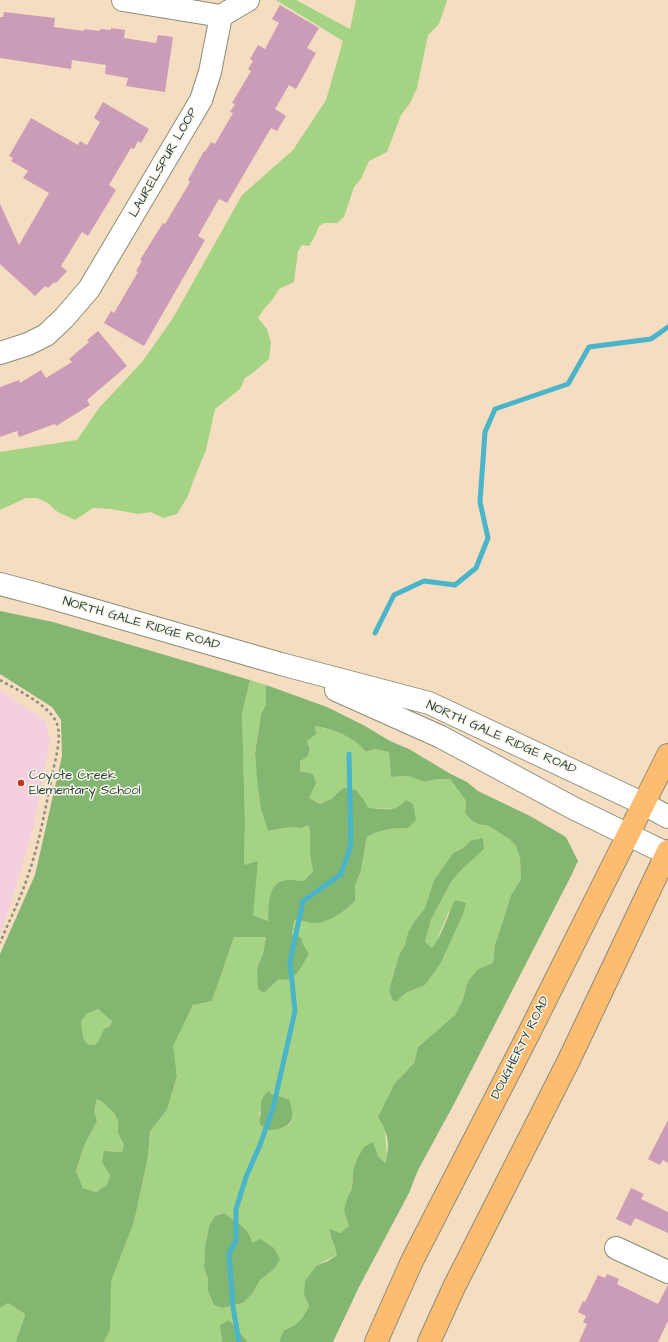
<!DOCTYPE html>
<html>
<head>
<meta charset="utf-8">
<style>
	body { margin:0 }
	canvas { display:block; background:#f5ddc1 }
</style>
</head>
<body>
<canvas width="668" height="1342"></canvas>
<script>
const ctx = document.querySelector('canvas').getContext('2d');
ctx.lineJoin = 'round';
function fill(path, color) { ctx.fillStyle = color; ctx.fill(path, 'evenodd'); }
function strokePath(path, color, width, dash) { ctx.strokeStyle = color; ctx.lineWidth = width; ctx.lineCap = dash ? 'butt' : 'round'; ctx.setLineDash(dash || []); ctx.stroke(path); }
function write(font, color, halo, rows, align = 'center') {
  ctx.font = font + ' "Architects Daughter",sans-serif'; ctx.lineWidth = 3; ctx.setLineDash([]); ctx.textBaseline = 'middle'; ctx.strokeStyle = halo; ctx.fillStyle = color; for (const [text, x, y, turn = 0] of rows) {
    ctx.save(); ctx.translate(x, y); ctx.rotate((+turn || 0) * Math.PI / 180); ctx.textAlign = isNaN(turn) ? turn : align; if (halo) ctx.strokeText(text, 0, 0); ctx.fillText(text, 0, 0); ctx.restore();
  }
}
const built = new Path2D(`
	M0,690L46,721L50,741L34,825L11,903L0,934Z`);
const green = new Path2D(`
	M276,0H296L350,29L356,0H447L439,24L428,35L417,88L410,103L401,115L387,152L369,161L361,179L354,187L344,217L337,223H324L319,226L315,236L309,246L302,245L298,251L294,282L279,289L273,299L264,309L258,318L267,329L271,343L269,359L254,372L245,378L240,389L215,409L206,450L194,479L188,496L177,514L163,518L151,512L138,514L111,509L93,508L75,520L56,511L48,503L37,498H26L0,510V452L77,440L99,408L142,362L173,318L242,195L293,150L326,100L343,41Z
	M250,680L266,685V704L261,714L255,753L261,810L268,831L290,827L302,828L308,825L310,831V856L313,871L304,881L287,880L269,905L268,921L252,915L258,862L244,865L245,822L242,714Z
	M315,726C335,731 353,735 366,752L374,749L389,752L391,777L408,776L425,782L438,779H450L466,801L465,813L471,820L478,824L489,826L509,839L516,846L520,859L521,879L511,895L495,945L493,963L478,969L468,981L462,1002L455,1015L418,1047L414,1063L395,1083L385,1129L387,1156L385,1163L378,1156L353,1171L352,1188L347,1199L349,1226L340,1233L329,1230C331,1239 335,1246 337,1255L317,1265L304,1295L309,1306C302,1319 299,1325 284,1330L280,1339V1342H248L229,1320L221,1333L222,1342H104L110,1330V1281L134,1222L148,1157L150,1131L167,1110L177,1076L172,1046L193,1005L212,1001L234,937H266L263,954L257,968L264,993L279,979L304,961L309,954L303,944L301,937L292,934L294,922L296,919L306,922L355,901V886L361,870L367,837C381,828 392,828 408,828L406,801L402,806L396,809L367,808L364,800L343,788L331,799L320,804L309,798L313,774L300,771V761L310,749L307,741ZM470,841L463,868L451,882L431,920L425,942L432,948L436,943L449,911L463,915L453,936L425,985L406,993L396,1002L392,1000L389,990L399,955L405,945L414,922L425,908L434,880L453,853L463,848ZM269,1091L272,1094L289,1099L292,1121L289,1125L279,1129L259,1115ZM223,1213L229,1217L274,1269L260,1280L253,1293L243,1303L223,1308L208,1291V1279L204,1268L205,1247L209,1226L215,1216Z
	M98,1009L112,1020L110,1026L104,1029L99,1040L93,1045L87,1044L83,1037L81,1021L87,1014Z
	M97,1099L101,1101L114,1113L118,1121V1133L124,1145L122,1152L104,1151L108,1171L110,1175L107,1185L96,1192L83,1188L76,1171L84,1146L97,1121L94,1111Z
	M8,1303L25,1314C23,1324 18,1332 16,1342H0V1308Z`);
const forest = new Path2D(`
	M0,611L53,622L250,680L242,714L245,822L244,865L258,861L253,915L268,921C269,906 267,881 288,880C293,879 299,881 304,881L313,871L310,856V831L308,825L302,828L290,827L268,831L261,810L257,779L255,753L261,714L266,704V685L327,707L365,726L390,741L409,749L449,773L467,782L478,791L530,816L566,837L578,861L572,874L454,1104L418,1170L409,1193L359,1287L333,1342H280V1339L284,1330C299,1325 302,1319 309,1306L304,1295L305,1281L317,1265L328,1261L337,1255C335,1246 331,1239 329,1229L340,1233L349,1226L344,1210L347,1199L352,1188L353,1171L357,1159L364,1147L373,1142L378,1156L385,1163C389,1153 389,1138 384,1128C383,1124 380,1121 378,1117L395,1083L414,1063L418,1047L455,1015L462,1002L468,981L478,969L493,963L495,945L511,895L521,879L520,859L516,846L509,839L489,826L478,824L471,820L465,813L466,801L450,779H438L425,782L408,776L391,777L389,752L374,749L366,752C353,736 335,730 315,726L316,734L307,741L310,749L307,757L300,761V771L313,774L316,783L309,798L320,804L331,799L343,788L356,790L364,800L368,808C383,808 395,814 406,800L413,804L416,820L408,828C393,828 380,829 367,837L361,870L355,886V901C346,910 329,923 315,923C309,923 303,921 296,919L294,922L292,934L301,937L303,944L309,954C301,966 296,983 279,979L264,993L258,989L257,968L263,954L266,937H234L212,1001L193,1005L173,1046L177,1076L167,1110L150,1131L148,1157L134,1222L111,1281L110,1330L104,1342H16C18,1332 23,1324 25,1314L8,1303L0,1308V954L35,875L62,756L61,720L52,707L0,674ZM98,1009L112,1021L110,1026L104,1029L99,1040L94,1045L87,1044L83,1037L81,1021L87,1014ZM97,1099L101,1101L114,1113L118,1121V1133L124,1145L122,1152L104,1151L102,1162L110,1175L107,1185L96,1192L83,1188L76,1171L84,1146L97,1121L94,1111Z
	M483,838L484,849L463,868L451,882L431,920L425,942L432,948C442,936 448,914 455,900L466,903L463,915L440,964L425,985L406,993L396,1002L392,1000L389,990L399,955L405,945L408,933L414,922L425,908L434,880L453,853L463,848L470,841Z
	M269,1091L272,1094L289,1099C291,1105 294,1115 291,1121C289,1127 274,1131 268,1130C266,1129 262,1126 260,1125C259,1118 261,1115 261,1108C261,1099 262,1097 269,1091Z
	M224,1213C235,1222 250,1228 252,1243L260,1239L274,1248L280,1259L274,1269L260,1280L253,1293L243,1303L223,1308L214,1305L208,1291V1279L204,1268L205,1247L209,1226L215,1216Z
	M229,1320L248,1342H222L220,1325Z`);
const stream = new Path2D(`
	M375,633L394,595L424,581L455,585L476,568L488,538L480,502L485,432L495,409L568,384L589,347L651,339L668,327
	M239,1342L233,1307L229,1253L236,1241V1209L246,1177L260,1145L273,1108L295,1011L290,962L303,901L341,874L351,845L349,754`);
const building = new Path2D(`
	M280,5L319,28L307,48L316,53L296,89L289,85L275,109L286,116L277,131L271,128L227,203L219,199L203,227L198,236L205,240L144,346L104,323L111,311L114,313L138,272L136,271L142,261L140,260L163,223L165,224L190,182L188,180L204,151L205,152L211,142L215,144L233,113L230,112L235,104L232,103L251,71L248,69L253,61L250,59L258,45L265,49L279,23L272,19Z
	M4,12L55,18L54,27L84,31V29L100,31V29L111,30V28L125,30L124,38L156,43L158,35L173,37L165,92L126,86L128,78L105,74L106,65L72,60L71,69L0,58V17H3Z
	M103,102L149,129L141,143L138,141L134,149L131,148L109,185L116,190L88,236L82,232L61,266L67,271L56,283L54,282L48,288L45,286L35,296L0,264V204L19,245L49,193L23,178L28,171L11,161L13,158L9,156L31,118L78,145L80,141L87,145L100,122L94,118Z
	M98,331L127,366L87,400L90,405L56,426L55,424L19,437L17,431L0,437V387L19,380L20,383L41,370L46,378L72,362L69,359L89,342L87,340Z
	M668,1120V1163L663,1160L660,1165L648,1159Z
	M631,1188L644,1194L641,1199L668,1212V1233L635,1218L631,1226L616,1219Z
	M607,1274L619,1279L617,1284L658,1304L668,1285V1321L658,1342H579L587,1324L583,1322L586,1316L578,1312L583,1301L585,1302L598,1275L605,1278Z`);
const path = new Path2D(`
	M0,680C17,690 50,705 57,724C62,738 55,761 52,775C45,812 38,849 25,884C18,904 8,923 0,943`);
const minor = new Path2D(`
	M221,16L248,0
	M0,353L28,344L46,335L64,318L89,289L201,100L210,72L221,16L123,0
	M0,584L38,594L281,664L429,703L644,804L668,817
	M336,690L441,737L575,809L668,854
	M616,1248L668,1272`);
const major = new Path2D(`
	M376,1342L412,1261L526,1039L668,755
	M429,1342L454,1287L569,1060L668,851`);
const markers = [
	[21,783,4,"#c8321e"]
];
const streetNames = [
	["LAURELSPUR LOOP",164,163,-60],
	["NORTH GALE RIDGE ROAD",141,624,16],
	["NORTH GALE RIDGE ROAD",501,738,24],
	["DOUGHERTY ROAD",521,1048,-63]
];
const poiNames = [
	["Coyote Creek",29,776],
	["Elementary School",29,791]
];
fill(built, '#f3cfdf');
fill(green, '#a4d483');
fill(forest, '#83b671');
strokePath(stream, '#4ab4c8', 5);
fill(building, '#cb9cb7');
strokePath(minor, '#8a8d7a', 24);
strokePath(major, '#8a8d7a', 24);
strokePath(path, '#8a8d7a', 2.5, [3, 3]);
strokePath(minor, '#fff', 22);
strokePath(major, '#febc70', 22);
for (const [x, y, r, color] of markers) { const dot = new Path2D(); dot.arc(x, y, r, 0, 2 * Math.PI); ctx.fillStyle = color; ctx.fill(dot); strokePath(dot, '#fbf7ec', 1.5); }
write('13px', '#1f3d34', '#fbf7ec', streetNames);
write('13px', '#1f3d34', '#fbf7ec', poiNames, 'left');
</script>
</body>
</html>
